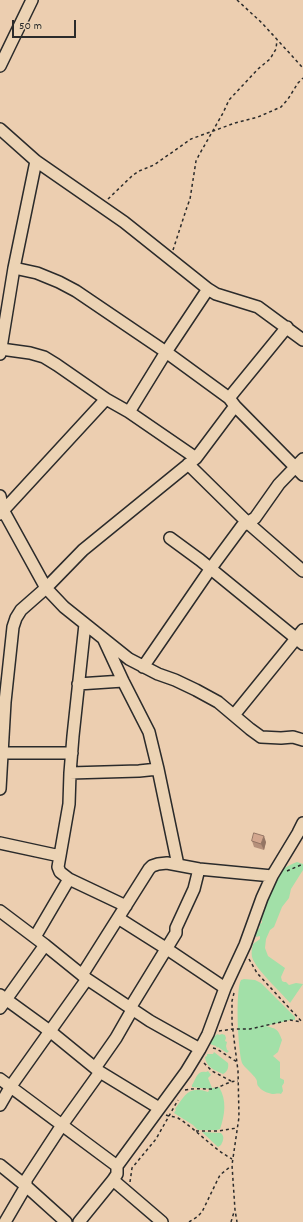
<!DOCTYPE html>
<html>
<head>
<meta charset="utf-8">
<style>
	body { margin:0 }
	#map { position:relative; width:303px; height:1222px; overflow:hidden; background:#ecceb0; font-family:Dekko,sans-serif }
	canvas { display:block }
	.scale { position:absolute; left:12px; top:20px; width:64px; height:18px; box-sizing:border-box; border:2px solid #2b2b2b; border-top:0; padding-left:5px; font-size:12px; line-height:14px; white-space:nowrap; color:#2b2b2b; -webkit-text-stroke:3px #ecd3b4; paint-order:stroke }
</style>
</head>
<body>
<div id="map">
<canvas width="303" height="1222"></canvas>
<div class="scale">50 m</div>
</div>
<script>
const ctx = document.querySelector('canvas').getContext('2d');
ctx.lineJoin = 'round';
function fill(path, color) { ctx.fillStyle = color; ctx.fill(path, 'evenodd'); }
function strokePath(path, color, width, dash) { ctx.strokeStyle = color; ctx.lineWidth = width; ctx.lineCap = dash ? 'butt' : 'round'; ctx.setLineDash(dash || []); ctx.stroke(path); }
const green = new Path2D(`
	M297,862L303,864V870L291,889L289,898L282,907L274,927L270,930L266,939L265,948L268,956L285,968L281,977L282,981L284,982H286L289,985L296,983L303,984L290,1003C281,992 256,970 252,957C251,952 252,949 253,944L260,939V936L256,937L255,935L257,928L258,929L260,928L259,924L262,923C261,911 273,878 282,870C287,866 292,864 297,862Z
	M244,979L255,980L261,983L295,1017V1020H290L266,1026C277,1029 278,1029 282,1040L278,1052L273,1056L280,1062V1078L284,1080V1083L282,1086L283,1091L281,1094C278,1093 276,1094 272,1094C268,1093 262,1091 259,1087C256,1084 258,1082 256,1079C254,1075 244,1067 242,1063C238,1050 235,991 241,980Z
	M218,1034L219,1035L222,1034L225,1035L226,1038L225,1041L227,1042L226,1046L227,1050L229,1051L227,1053L218,1047L217,1048L216,1046L210,1044V1042L216,1035Z
	M214,1052L228,1063C229,1068 227,1072 223,1074C214,1070 206,1067 205,1057L207,1056V1054H213Z
	M208,1071L211,1075L208,1078L212,1088L219,1087C227,1100 225,1115 220,1129L217,1130H198L193,1125L174,1113L176,1110L175,1109C185,1095 189,1085 208,1092L210,1089L192,1087V1085C196,1079 197,1070 206,1072Z
	M202,1132L221,1133C225,1137 223,1141 221,1145L218,1147Z`);
const path = new Path2D(`
	M237,0L262,23L303,68
	M108,199L133,175L139,171L154,165L191,139L235,123L258,117L281,107L288,99L298,83L303,78
	M173,250L187,207L190,199L196,161L199,155L223,113L229,100L258,69L270,59L276,49L277,40
	M287,871L303,864
	M249,959L257,973L303,1023
	M234,993L232,1001V1023L238,1071L239,1117L232,1165L235,1210L237,1222
	M219,1031L233,1029H250L290,1020L301,1022
	M213,1048L217,1049L237,1062
	M204,1063L212,1071L231,1081
	M185,1090C196,1088 201,1089 211,1089C221,1088 227,1081 238,1081
	M166,1115C170,1117 174,1116 178,1118C197,1130 212,1148 232,1159
	M196,1131H219L237,1128
	M130,1182L132,1168L156,1139L178,1100
	M189,1222L197,1217L202,1212L217,1181L220,1175L231,1166
	M231,1222L234,1212`);
const minor = new Path2D(`
	M0,66L32,0
	M0,129L36,161L124,222L208,289L216,294L258,307L303,340
	M14,268L37,273L59,282L76,291L166,352L229,398L235,406L303,475
	M1,349L30,353L44,357L57,365L106,399L129,412L196,458
	M0,354L14,268L36,161
	M229,398L287,327
	M129,412L166,352L208,289
	M188,464L248,523L303,571
	M0,496L3,510L46,588L64,607L129,659L158,674L175,680L196,690L218,702L250,729L261,737L281,738L293,737L303,740
	M0,514L106,399
	M170,538L200,560L303,644
	M85,624L73,736L70,773L69,804L58,867L60,872L69,879L126,906
	M143,667L211,568L242,526L255,518L279,484L303,459
	M78,684L123,681
	M234,715L303,630
	M3,753H72
	M158,769L178,865
	M70,773L139,771L158,769L149,732L123,681L104,640
	M0,789L5,702L13,627L16,618L21,610L46,588L83,550L196,458L235,406
	M0,843L60,856
	M0,911L45,945L87,979L150,1021L200,1049
	M118,918L167,949L225,988
	M35,937L69,879
	M82,975L149,869L152,866L158,864L167,863L199,869L272,876
	M0,995L51,1032L100,1072L159,1108
	M0,1008L45,945
	M130,1008L176,933V928L194,889L199,869
	M95,1068L116,1038L132,1010
	M0,1079L117,1166
	M0,1105L11,1086L87,979
	M0,1165L26,1186L66,1222
	M113,1180L162,1222
	M5,1222L26,1186V1180L62,1125L100,1072
	M79,1222L113,1180L117,1174V1166L186,1072L200,1049L208,1034L225,988L245,945L262,898L272,876L298,833L303,823`);
const wall = new Path2D(`
	M252,841L266,842L264,850L254,847Z`);
const shadedWall = new Path2D(`
	M264,836L266,842L264,850L261,844Z`);
const building = new Path2D(`
	M254,833L264,836L261,844L252,841Z`);
fill(green, '#a2e0a8');
strokePath(minor, '#2b2b2b', 14);
strokePath(path, '#2b2b2b', 1.5, [3, 3]);
strokePath(minor, '#ecd3b4', 11);
fill(wall, '#b5907b');
fill(shadedWall, '#947564');
fill(building, '#d3a78f');
strokePath(building, '#947564', 1);
</script>
</body>
</html>
